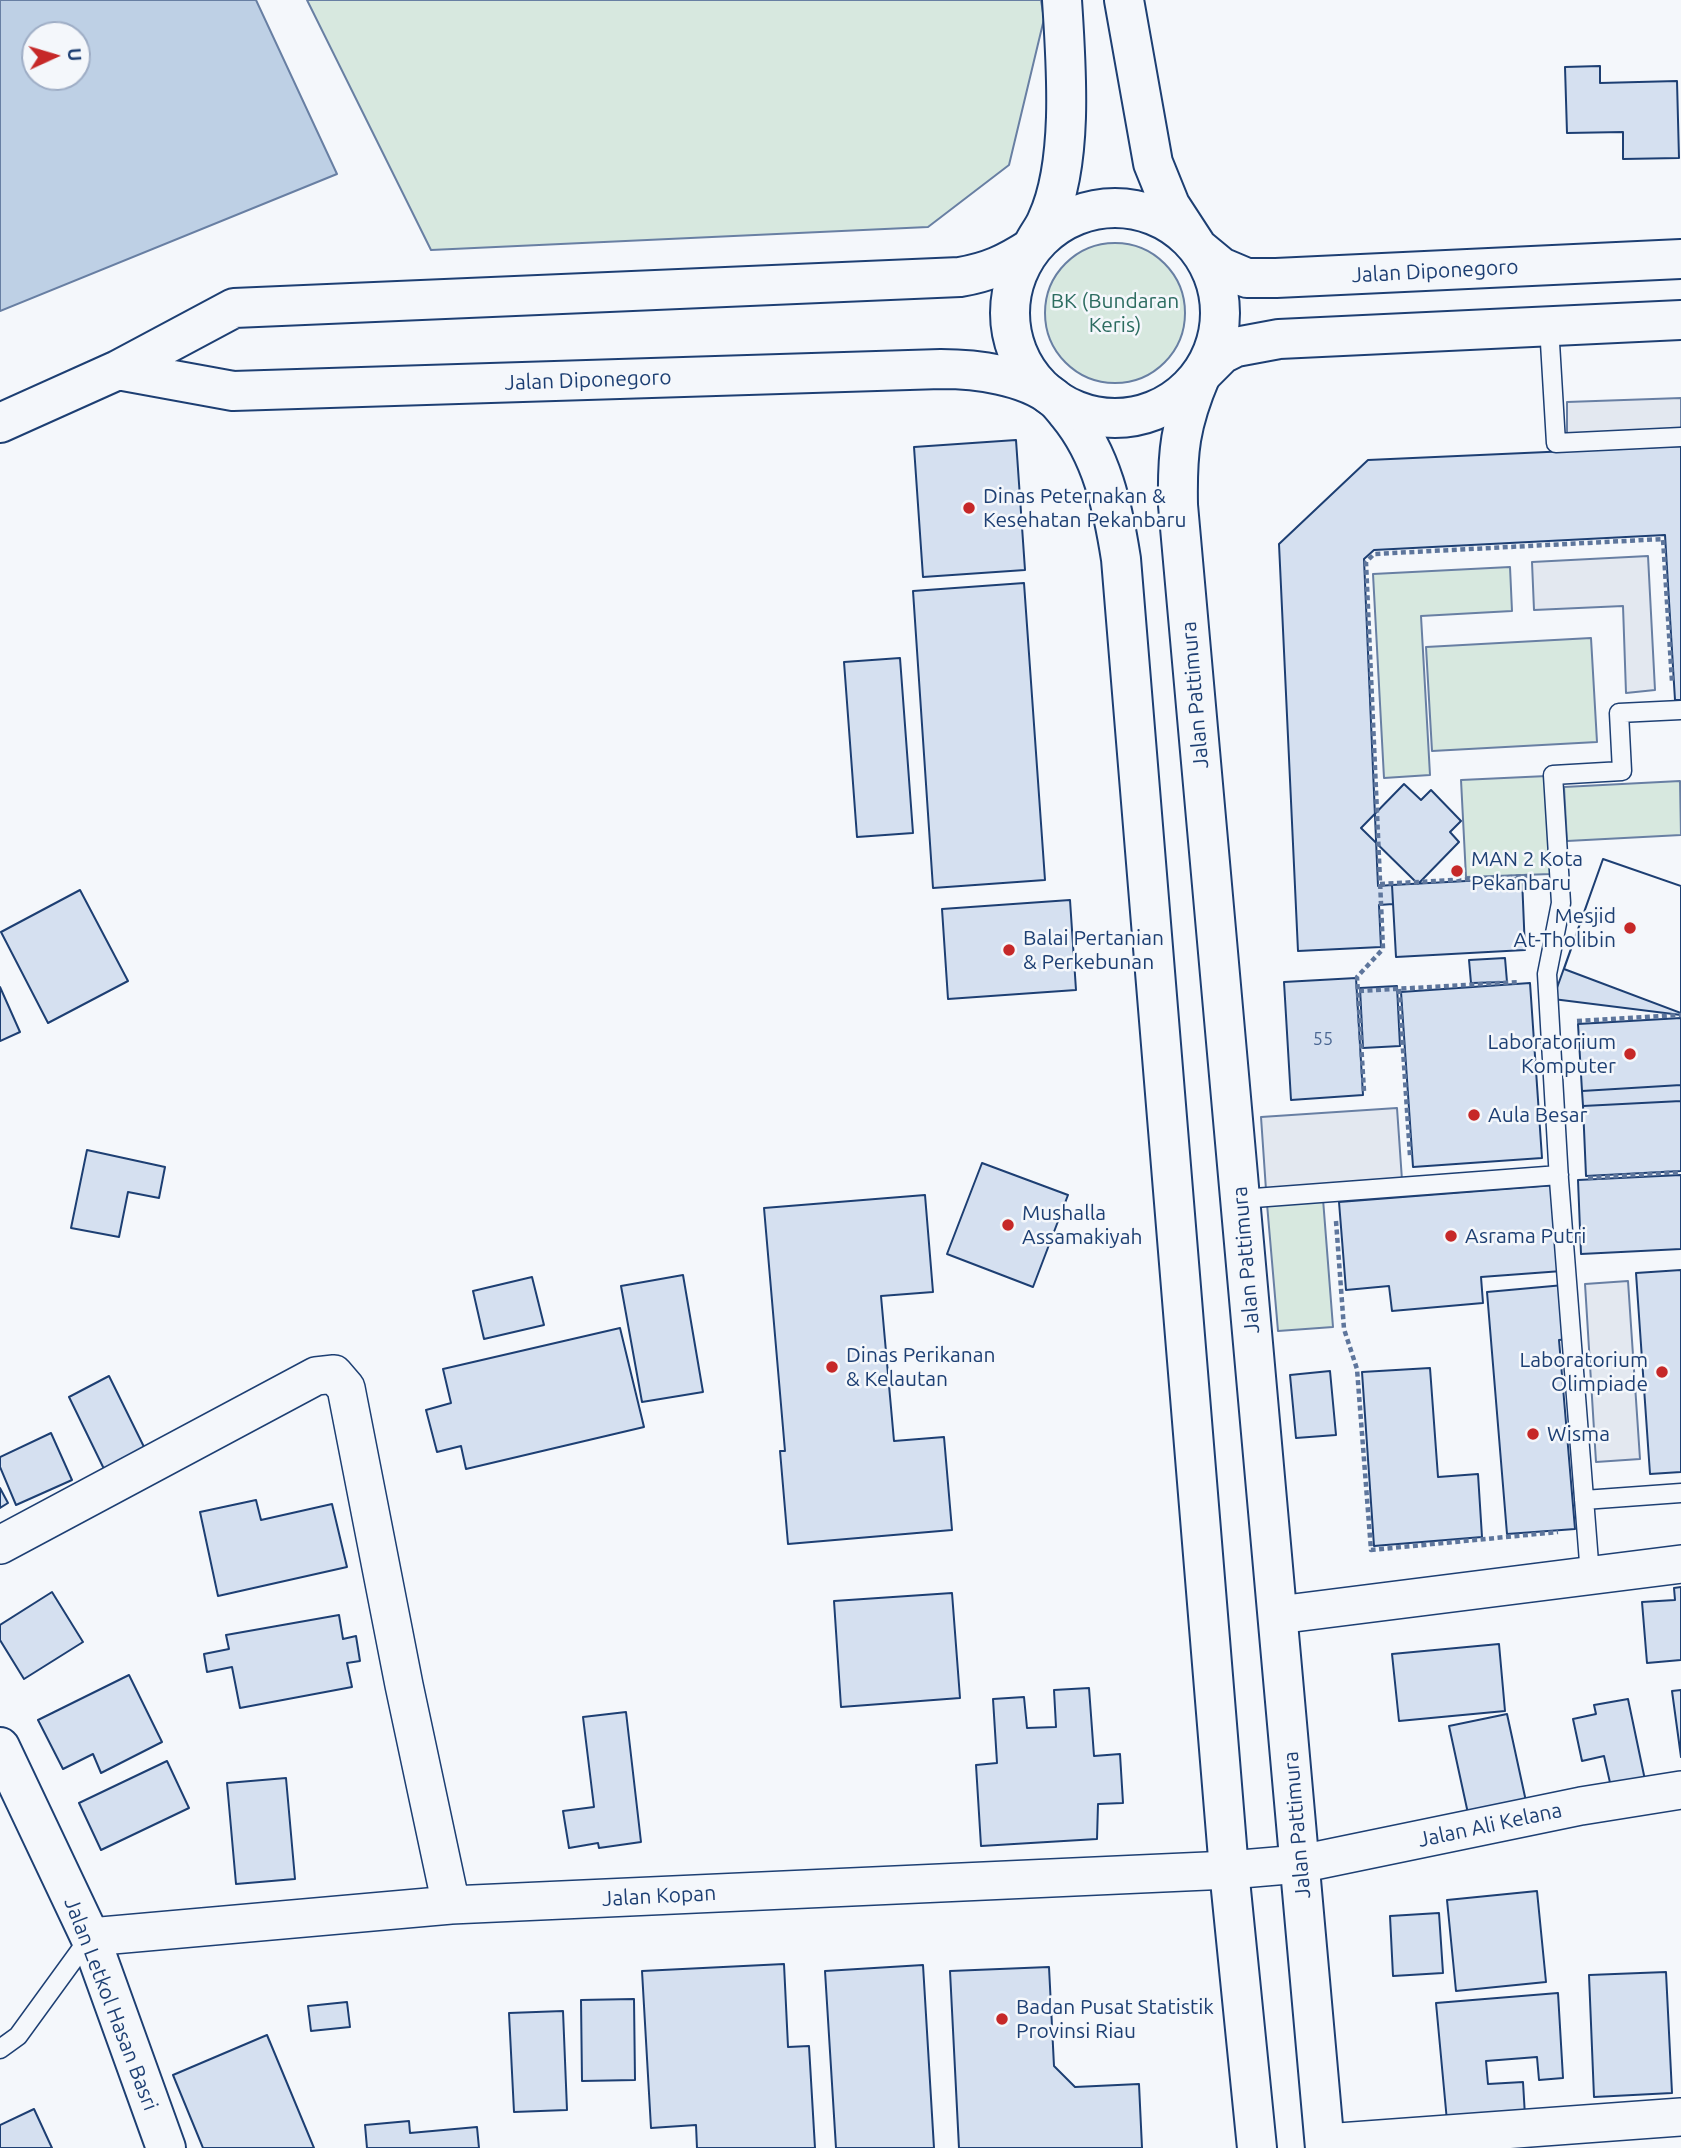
<!DOCTYPE html>
<html>
<head>
<meta charset="utf-8">
<style>
	body { margin:0 }
	#map { position:relative; width:1681px; height:2148px; overflow:hidden; background:#f4f7fb; font-family:Ubuntu,sans-serif }
	canvas { display:block }
	.north { position:absolute; left:21px; top:21px; width:70px; height:70px; box-sizing:border-box; background:#f4f7fb; border:2px solid #9eadc5; border-radius:50%; rotate:86deg; font-size:19px; font-weight:700; line-height:28px; text-align:center; color:#1d3f73 }
	.north::after { content:''; display:block; margin:auto; width:24px; height:32px; background:#c62828; clip-path:polygon(50% 0,100% 100%,50% 72%,0 100%) }
</style>
</head>
<body>
<div id="map">
<canvas width="1681" height="2148"></canvas>
<div class="north">U</div>
</div>
<script>
const ctx = document.querySelector('canvas').getContext('2d');
ctx.lineJoin = 'round';
function fill(path, color) { ctx.fillStyle = color; ctx.fill(path, 'evenodd'); }
function strokePath(path, color, width, dash) { ctx.strokeStyle = color; ctx.lineWidth = width; ctx.lineCap = dash ? 'butt' : 'round'; ctx.setLineDash(dash || []); ctx.stroke(path); }
function write(font, color, halo, rows, align = 'center') {
  ctx.font = font + ' Ubuntu,sans-serif'; ctx.lineWidth = 5; ctx.setLineDash([]); ctx.textBaseline = 'middle'; ctx.strokeStyle = halo; ctx.fillStyle = color; for (const [text, x, y, turn = 0] of rows) {
    ctx.save(); ctx.translate(x, y); ctx.rotate((+turn || 0) * Math.PI / 180); ctx.textAlign = isNaN(turn) ? turn : align; if (halo) ctx.strokeText(text, 0, 0); ctx.fillText(text, 0, 0); ctx.restore();
  }
}
const green = new Path2D(`
	M307,0H1041L1044,19L1009,165L928,227L431,250Z
	M1045 313a70 70 0 1 1 140 0a70 70 0 1 1-140 0Z
	M1510,567L1512,611L1421,616L1430,775L1384,778L1373,574Z
	M1591,638L1597,742L1432,751L1426,647Z
	M1547,776L1551,874L1466,877L1461,780Z
	M1680,781L1681,835L1567,841L1564,787Z
	M1323,1199L1333,1327L1278,1331L1267,1204Z`);
const parking = new Path2D(`
	M1681,398V430L1567,434V402Z
	M1648,556L1655,690L1626,693L1623,606L1534,610L1532,562Z
	M1397,1108L1402,1180L1266,1190L1261,1117Z
	M1628,1281L1640,1459L1596,1462L1585,1284Z`);
const water = new Path2D(`
	M0,0H256L337,174L0,311ZM35,35H77V77H35Z`);
const building = new Path2D(`
	M1600,66V83L1677,81L1679,158L1623,159V132L1567,133L1565,67Z
	M1016,440L1025,570L923,577L914,447Z
	M1681,446V700H1675L1665,535L1374,550L1364,559L1378,886L1392,885L1393,904L1379,905L1381,947L1298,951L1279,544L1368,460Z
	M1024,583L1045,880L933,888L913,591Z
	M900,658L913,833L857,837L844,662Z
	M1404,784L1421,800L1431,790L1461,821L1450,832L1459,842L1418,884L1361,828Z
	M1603,859L1681,886V1015L1553,999Z
	M1603,859L1681,886V1013L1564,969Z
	M1522,878L1525,950L1396,957L1392,885Z
	M80,890L128,981L48,1023L1,932Z
	M1070,900L1076,990L948,999L942,909Z
	M1505,958L1507,982L1471,983L1469,960Z
	M1356,978L1363,1095L1291,1100L1284,982Z
	M1530,983L1542,1158L1413,1167L1401,992Z
	M1397,986L1400,1046L1363,1048L1360,988Z
	M0,987L20,1032L0,1041Z
	M1681,1018V1085L1582,1091L1578,1024Z
	M1681,1085V1101L1583,1106L1582,1091Z
	M1681,1101V1171L1586,1176L1583,1106Z
	M87,1150L165,1167L159,1198L128,1192L119,1237L71,1228Z
	M982,1163L1068,1195L1033,1287L947,1254Z
	M1681,1175V1249L1581,1254L1578,1180Z
	M1556,1185L1562,1271L1481,1277L1483,1303L1392,1311L1389,1286L1346,1290L1339,1202Z
	M925,1195L933,1292L881,1296L894,1441L944,1437L952,1530L788,1544L780,1451H785L764,1208Z
	M1681,1270V1472L1650,1474L1636,1273Z
	M683,1275L703,1392L642,1402L621,1286Z
	M532,1277L544,1325L484,1339L473,1291Z
	M1564,1285L1568,1339L1559,1340L1575,1529L1507,1534L1487,1292Z
	M620,1328L644,1427L466,1469L461,1446L437,1452L426,1410L451,1403L443,1369Z
	M1430,1368L1438,1477L1478,1474L1482,1537L1374,1546L1362,1372Z
	M1330,1371L1336,1435L1296,1438L1290,1375Z
	M109,1376L146,1451L105,1471L69,1397Z
	M51,1433L72,1480L16,1505L0,1467V1457Z
	M0,1488L8,1503L0,1508Z
	M256,1500L261,1520L332,1504L347,1567L218,1596L200,1512Z
	M1681,1587V1660L1647,1663L1642,1602L1675,1600L1674,1588Z
	M52,1592L83,1642L24,1679L0,1640V1625Z
	M952,1593L960,1698L841,1707L834,1601Z
	M339,1615L343,1639L356,1636L360,1661L347,1663L352,1687L240,1708L232,1667L207,1672L204,1654L229,1649L226,1635Z
	M1499,1644L1505,1711L1399,1721L1392,1654Z
	M129,1675L162,1742L101,1773L93,1754L63,1769L38,1720Z
	M1089,1688L1094,1756L1120,1754L1123,1803L1098,1804L1097,1839L981,1846L976,1765L997,1763L993,1699L1024,1697L1027,1728L1056,1727L1054,1690Z
	M1681,1690V1757L1672,1691Z
	M1628,1699L1645,1780L1611,1787L1604,1756L1582,1761L1573,1719L1596,1714L1594,1705Z
	M626,1712L641,1842L599,1848L598,1843L569,1848L563,1811L594,1807L583,1717Z
	M1507,1714L1527,1806L1469,1818L1449,1726Z
	M167,1761L189,1808L101,1850L79,1803Z
	M286,1778L295,1879L236,1884L227,1783Z
	M1537,1891L1546,1982L1456,1991L1447,1900Z
	M1439,1913L1443,1973L1393,1976L1390,1916Z
	M784,1964L788,2047L809,2046L815,2148H697L696,2125L651,2128L642,1971Z
	M923,1965L934,2148H836L825,1971Z
	M1049,1967L1054,2066L1075,2087L1139,2084L1142,2148H959L950,1971Z
	M1666,1972L1672,2093L1594,2097L1589,1975Z
	M1558,1993L1563,2078L1539,2080L1537,2057L1486,2061L1488,2084L1523,2082L1525,2116L1447,2121L1436,2003Z
	M634,1999L635,2080L582,2081L581,2000Z
	M347,2002L350,2027L311,2031L308,2006Z
	M563,2011L567,2110L514,2112L509,2013Z
	M267,2035L314,2148H203L173,2075Z
	M34,2109L52,2148H0V2125Z
	M409,2121L410,2133L477,2127L479,2148H367L365,2125Z`);
const path = new Path2D(`
	M1380,884L1529,876
	M1399,989L1410,1156
	M1359,991L1519,982
	M1577,1021L1681,1015
	M1364,1091L1357,977L1383,949L1366,562L1374,554L1663,539L1672,682
	M1588,1178L1681,1172
	M1336,1221L1344,1329L1357,1369L1371,1550L1558,1532`);
const lane = new Path2D(`
	M1549,326L1556,443L1681,437
	M1241,1199L1559,1175
	M1584,1500L1681,1493
	M1590,1575L1559,1180L1547,974L1561,903L1553,775L1622,771L1619,713L1681,710
	M0,2049L18,2036L90,1937`);
const street = new Path2D(`
	M0,1545L316,1376L334,1374L346,1388L404,1685L451,1905
	M1278,1615L1681,1564
	M90,1937L451,1905L1229,1870L1300,1864L1581,1806L1681,1790
	M1325,2143L1681,2117`);
const secondary = new Path2D(`
	M118,370L233,391L941,369C976,369 1025,375 1054,398C1059,402 1064,409 1068,414C1102,455 1113,508 1121,559L1229,1870L1257,2148
	M1201,375C1180,424 1177,452 1178,505L1325,2148
	M0,423L118,370L234,308L960,277C989,272 1006,264 1031,248
	M0,1747L90,1937L166,2148`);
const primary = new Path2D(`
	M1124,0L1153,163L1170,205L1198,248L1221,267L1247,278H1276L1681,259
	M1010 313a105 105 0 1 1 210 0a105 105 0 1 1-210 0Z
	M1034,243C1038,235 1044,228 1047,220C1074,162 1066,63 1062,0
	M1201,375L1222,354L1236,347L1279,339L1681,320`);
const markers = [
	[969,508,7,"#c62828"],
	[1457,871,7,"#c62828"],
	[1630,928,7,"#c62828"],
	[1009,950,7,"#c62828"],
	[1630,1054,7,"#c62828"],
	[1474,1115,7,"#c62828"],
	[1008,1225,7,"#c62828"],
	[1451,1236,7,"#c62828"],
	[832,1367,7,"#c62828"],
	[1662,1372,7,"#c62828"],
	[1533,1434,7,"#c62828"],
	[1002,2019,7,"#c62828"]
];
const numberNames = [
	["55",1323,1039]
];
const streetNames = [
	["Jalan Diponegoro",1435,271,-3],
	["Jalan Diponegoro",588,380,-2],
	["Jalan Pattimura",1195,695,-95],
	["Jalan Pattimura",1246,1260,-95],
	["Jalan Pattimura",1297,1825,-95],
	["Jalan Ali Kelana",1490,1825,-12],
	["Jalan Kopan",659,1896,-3],
	["Jalan Letkol Hasan Basri",111,2004,69]
];
const parkNames = [
	["BK (Bundaran",1115,301],
	["Keris)",1115,325]
];
const poiNames = [
	["Dinas Peternakan &",983,496],
	["Kesehatan Pekanbaru",983,520],
	["MAN 2 Kota",1471,859],
	["Pekanbaru",1471,883],
	["Mesjid",1616,916,"right"],
	["At-Tholibin",1616,940,"right"],
	["Balai Pertanian",1023,938],
	["& Perkebunan",1023,962],
	["Laboratorium",1616,1042,"right"],
	["Komputer",1616,1066,"right"],
	["Aula Besar",1488,1115],
	["Mushalla",1022,1213],
	["Assamakiyah",1022,1237],
	["Asrama Putri",1465,1236],
	["Dinas Perikanan",846,1355],
	["& Kelautan",846,1379],
	["Laboratorium",1648,1360,"right"],
	["Olimpiade",1648,1384,"right"],
	["Wisma",1547,1434],
	["Badan Pusat Statistik",1016,2007],
	["Provinsi Riau",1016,2031]
];
fill(green, '#d7e8df');
strokePath(green, '#687fa3', 2);
fill(parking, '#e3e8f0');
strokePath(parking, '#687fa3', 2);
fill(water, '#bed0e5');
strokePath(water, '#687fa3', 2);
fill(building, '#d5e0f0');
strokePath(building, '#1d3f73', 2);
strokePath(lane, '#1d3f73', 21);
strokePath(street, '#1d3f73', 40);
strokePath(secondary, '#1d3f73', 42);
strokePath(primary, '#1d3f73', 42);
strokePath(path, '#5e769c', 4.5, [5, 3.5]);
strokePath(lane, '#f4f7fb', 18);
strokePath(street, '#f4f7fb', 37);
strokePath(secondary, '#f4f7fb', 38);
strokePath(primary, '#f4f7fb', 38);
for (const [x, y, r, color] of markers) { const dot = new Path2D(); dot.arc(x, y, r, 0, 2 * Math.PI); ctx.fillStyle = color; ctx.fill(dot); strokePath(dot, '#f4f7fb', 2.5); }
write('18px', '#4b6792', null, numberNames);
write('21px', '#1d3f73', '#f4f7fb', streetNames);
write('21px', '#2c6c60', '#f4f7fb', parkNames);
write('21px', '#1d3f73', '#f4f7fb', poiNames, 'left');
</script>
</body>
</html>
